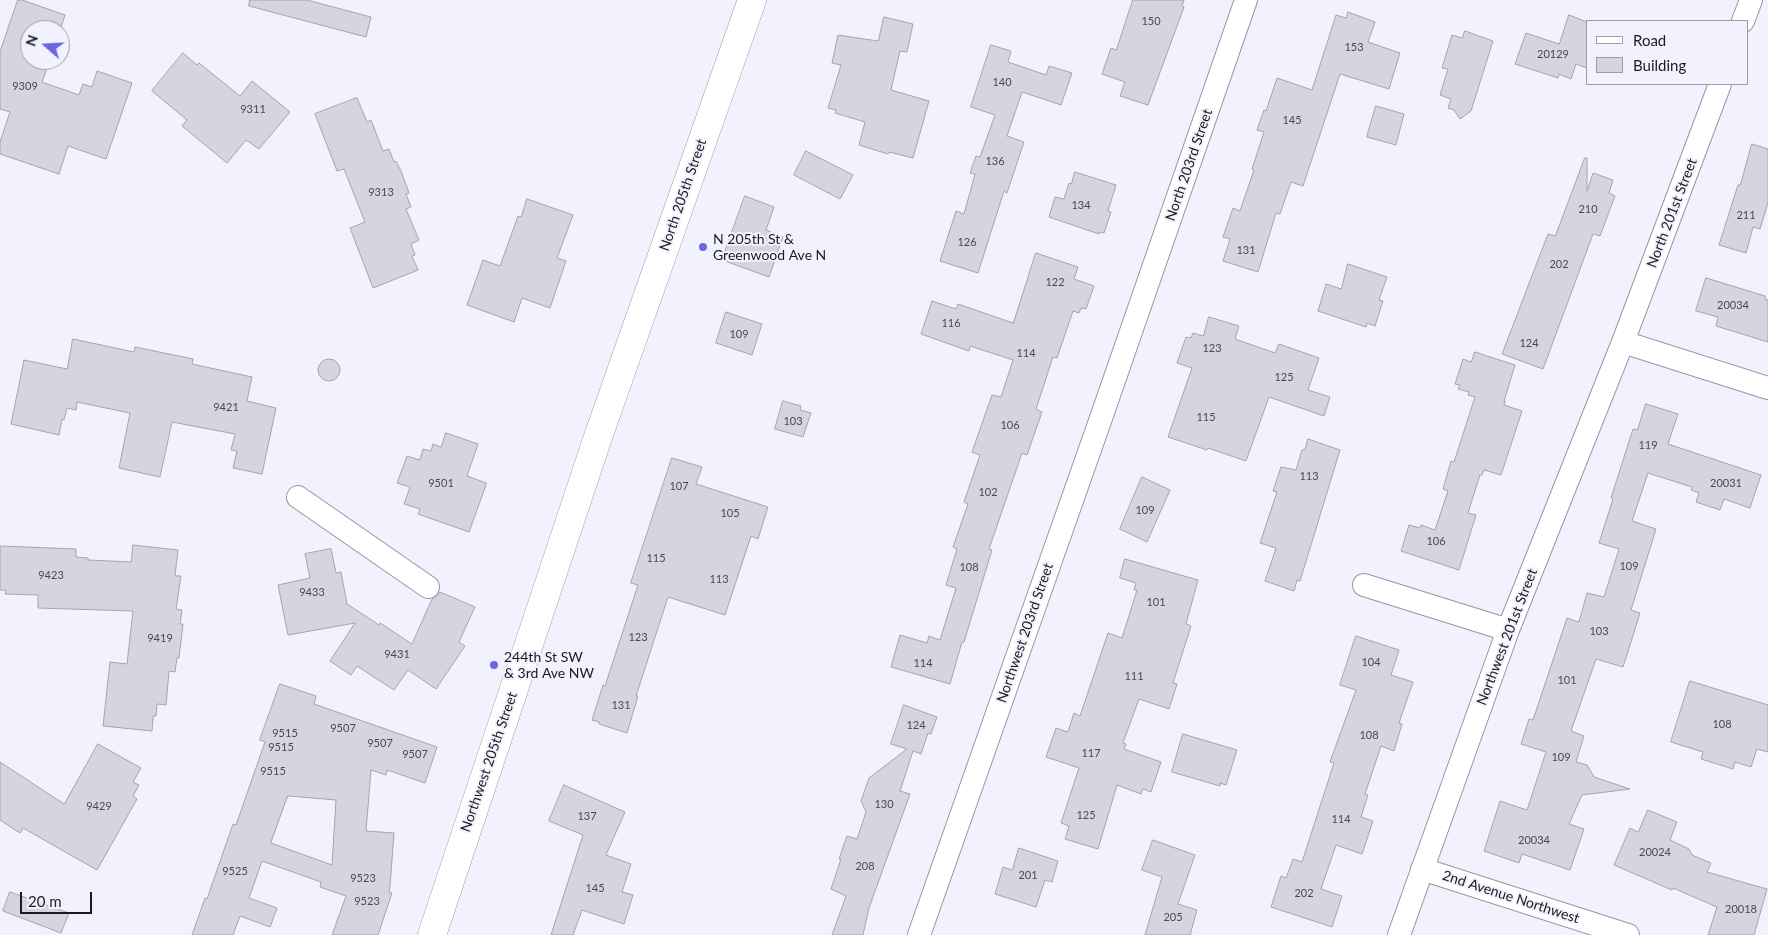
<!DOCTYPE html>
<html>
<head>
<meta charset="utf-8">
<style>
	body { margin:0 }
	#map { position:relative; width:1768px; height:935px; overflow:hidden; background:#f1f2fe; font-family:Lato,sans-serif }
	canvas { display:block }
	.legend { position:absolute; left:1586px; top:20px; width:162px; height:65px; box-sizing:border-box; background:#f1f2fe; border:1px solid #9b9ca5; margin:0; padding:6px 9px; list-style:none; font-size:15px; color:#1a1b1f }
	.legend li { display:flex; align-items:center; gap:10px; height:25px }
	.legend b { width:25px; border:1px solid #9b9ca5 }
	.north { position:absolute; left:20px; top:20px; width:50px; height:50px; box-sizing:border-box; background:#f1f2fe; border:1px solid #9b9ca5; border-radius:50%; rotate:289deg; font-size:14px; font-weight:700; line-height:20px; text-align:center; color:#1a1b1f }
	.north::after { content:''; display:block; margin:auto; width:18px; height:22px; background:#6e66e1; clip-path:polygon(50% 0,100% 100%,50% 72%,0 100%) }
	.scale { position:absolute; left:20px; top:892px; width:72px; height:22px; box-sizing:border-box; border:2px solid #1a1b1f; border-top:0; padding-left:6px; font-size:15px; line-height:18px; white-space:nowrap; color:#1a1b1f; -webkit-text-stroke:4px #f1f2fe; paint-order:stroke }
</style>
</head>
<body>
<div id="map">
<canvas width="1768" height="935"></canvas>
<ul class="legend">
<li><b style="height:6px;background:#fff"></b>Road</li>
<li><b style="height:14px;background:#d4d5e1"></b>Building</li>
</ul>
<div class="north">N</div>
<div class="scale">20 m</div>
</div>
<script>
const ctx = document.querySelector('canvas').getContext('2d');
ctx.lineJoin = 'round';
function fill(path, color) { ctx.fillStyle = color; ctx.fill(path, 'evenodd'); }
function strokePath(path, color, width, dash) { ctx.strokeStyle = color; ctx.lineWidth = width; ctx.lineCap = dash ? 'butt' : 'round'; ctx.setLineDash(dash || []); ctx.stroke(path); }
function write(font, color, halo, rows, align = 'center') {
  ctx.font = font + ' Lato,sans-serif'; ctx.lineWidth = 4; ctx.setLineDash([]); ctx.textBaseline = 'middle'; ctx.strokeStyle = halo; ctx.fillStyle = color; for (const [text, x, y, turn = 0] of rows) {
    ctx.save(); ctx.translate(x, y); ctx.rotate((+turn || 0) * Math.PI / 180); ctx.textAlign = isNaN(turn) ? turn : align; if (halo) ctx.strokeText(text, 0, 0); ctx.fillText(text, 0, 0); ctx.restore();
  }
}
const building = new Path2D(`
	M18,0H22L65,15L60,30H30V60H50L42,82L79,95L83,84L92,87L97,71L132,83L106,159L68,146L59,174L0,154V142L10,112L0,109V52Z
	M250,0H307L371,17L366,37L249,6Z
	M1133,0H1184L1182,6L1184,7L1148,105L1120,96L1125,82L1102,74L1111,48L1116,50Z
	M1348,12L1375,22L1368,42L1400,53L1389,89L1340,74L1303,186L1291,182L1280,214L1276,213L1258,272L1223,261L1230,239L1223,237L1233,208L1240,211L1254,170L1252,169L1264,132L1257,130L1264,110L1266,111L1277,78L1312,90L1336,15L1346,18Z
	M1569,15L1587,22V68L1576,64L1571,79L1559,74L1558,78L1515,64L1526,33L1559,44Z
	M884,17L913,24L907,52L900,51L891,90L929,101L913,158L889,152L888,154L859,145L865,122L835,113L836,110L828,108L841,65L832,63L838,35L878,41Z
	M1465,31L1493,41L1471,111L1460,119L1454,110L1448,108L1451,99L1440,95L1448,69L1442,68L1452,35L1462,38Z
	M991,45L1011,51L1008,62L1046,75L1049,66L1072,73L1061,105L1022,92L1007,136L1024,142L1007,193L1004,191L978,273L940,261L956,211L964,214L975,174L970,173L976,156L980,157L995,115L971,107Z
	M183,53L197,65L199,63L240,96L252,81L290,112L259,149L246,140L227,163L182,126L187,120L152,91Z
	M357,98L367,122L371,120L383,151L389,149L394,162L396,161L401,171L409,193L406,194L411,207L406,209L419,240L411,244L415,255L412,256L418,270L373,288L350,228L365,222L344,169L337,171L315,114Z
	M1376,106L1404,114L1396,145L1367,137Z
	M1752,144L1768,149V203L1760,229L1753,227L1746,253L1719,245L1738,185H1740Z
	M806,151L853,175L840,199L794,175Z
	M1585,158H1587V191L1593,173L1613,180L1609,193L1615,196L1600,236L1593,234L1543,369L1502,354L1548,234L1555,236Z
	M1075,172L1116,185L1108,211L1111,212L1104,233L1100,232L1099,234L1049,217L1055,197L1064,199L1069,183L1071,184Z
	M745,196L774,207L766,230L783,237L769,277L722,260Z
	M527,199L573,215L557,258L566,261L550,308L522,298L514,322L467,305L483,260L500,266L518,216L521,217Z
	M1036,253L1078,267L1074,279L1094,286L1086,309L1081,308L1079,313L1073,311L1057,358L1053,357L1036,409L1042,412L1027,455L1022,453L989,549L992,550L964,642H962L950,684L891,667L900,635L927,643L929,636L940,640L956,588L946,585L957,549L953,547L968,504L964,502L980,455L972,452L992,395L1001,397L1013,360L970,346L969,351L921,334L932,301L956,309L958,304L1013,323Z
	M1348,264L1387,277L1379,300L1383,301L1375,326L1367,323L1366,327L1318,311L1326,284L1341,289Z
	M1706,278L1765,296V299L1768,300V342L1716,326L1718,317L1696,311Z
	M726,312L762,324L752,355L716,343Z
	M1209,317L1239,326L1235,339L1275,353L1279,344L1319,358L1308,390L1330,397L1324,416L1269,397L1246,461L1208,448L1207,450L1168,437L1192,368L1177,363L1186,337L1191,338L1193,333L1203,336Z
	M73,339L134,352L135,347L193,359L192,364L252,377L247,401L276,408L262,474L233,468L237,451L231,450L235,434L172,422L160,477L119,468L130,413L77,402L76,410L67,408L64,420L62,419L59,435L11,424L24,360L67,369Z
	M1475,352L1515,365L1504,401H1505L1504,405L1522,411L1501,475L1484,470L1482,475H1480L1468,513L1476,515L1459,570L1401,551L1409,525L1420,528L1421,525L1435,530L1448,491L1443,489L1451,461L1454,462L1475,397L1468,395L1469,392L1458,389L1460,385L1455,384L1463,359L1471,362Z
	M318 370a11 11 0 1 1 22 0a11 11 0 1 1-22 0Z
	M783,401L801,406L800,410L811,413L803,437L775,429Z
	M1646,404L1678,414L1668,444L1761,475L1750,508L1724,499L1720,510L1696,502L1699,493L1691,490L1692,487L1648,473L1632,521L1656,529L1631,610L1640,613L1630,645L1623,667L1596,659L1571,731L1584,736L1576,762L1587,765L1594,777L1630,789L1582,795L1569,824L1584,829L1570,870L1522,854L1519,863L1484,851L1500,801L1527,810L1546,752L1521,744L1529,719L1533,720L1567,618L1579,622L1587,593L1604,597L1619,549L1599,543L1613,499L1611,498L1633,429L1637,430Z
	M446,433L478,444L467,476L486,483V485L469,532L418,514L420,509L404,504L410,487L397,483L407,456L420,460L423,449L431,451L433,444L441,447Z
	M1308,439L1340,450L1300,581L1297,580L1294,591L1265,581L1276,548L1260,543L1277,492L1273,491L1281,467L1296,470L1302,450L1305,449Z
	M672,458L702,467L696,484L768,507L758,539L751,536L725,615L668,597L636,696H638L627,733L599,724V722L592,720L603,685L605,686L638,585L631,583Z
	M1142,477L1170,490L1147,542L1120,529Z
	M133,545L178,550L175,576H181L176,609L182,610L180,624H183L179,658H177L175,672L169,671L166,705L157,704L156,716H153L152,731L103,726L110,662L127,664L133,611L38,608V595L5,594L6,590H0V546L76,549V557L88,558V560L131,562Z
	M331,549L336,573L341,572L347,604L379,625L380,623L412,644L432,599L438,595L440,592L475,607L459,642L465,646L436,689L408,670L394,690L357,666L351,675L330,661L355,623L288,635L278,585L310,578L305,554Z
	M1125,559L1198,580L1186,624L1191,626L1173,683L1177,684L1169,709L1139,699L1123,743L1126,744L1124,749L1161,762L1151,792L1143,789L1141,794L1117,785L1098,849L1065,839L1069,826L1061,823L1079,768L1046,757L1056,728L1068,732L1074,713L1080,716L1108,633L1122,638L1137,590H1134L1136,583L1120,578Z
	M1356,636L1399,650L1391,675L1413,682L1399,723L1402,724L1394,751L1381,746L1365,794L1368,795L1361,817L1373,821L1362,854L1336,845L1321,889L1342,896L1332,927L1271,907L1281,876L1286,878L1293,859L1302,862L1334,763L1330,762L1356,690L1340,685Z
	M1690,681L1768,705V752L1757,749L1751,767L1735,762L1733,769L1701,759L1703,752L1671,742Z
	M280,684L316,696L314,704L437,747L425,783L387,770L386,775L371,770L366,831L394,833L390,886L389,892L392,893L378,935H332L346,896L320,887L321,882L262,861L249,898L277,908L270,927L240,916L233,935H192L205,898L207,899L233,824L236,825L265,742L260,740ZM288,796L336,800L332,865L271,843Z
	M904,705L937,717L931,734L928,733L921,754L913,751L900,791L910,794L869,908L863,935H832L846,896L831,889L841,859H839L847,836L857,839L866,812L861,801L869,778L907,749L891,744Z
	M1183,734L1237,750L1226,785L1220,783V786L1172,772Z
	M98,744L141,768L133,782L139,785L133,796L137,799L97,870L23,828L20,833L0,820V762L64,804Z
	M564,785L625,812L606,855L631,864L622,892L633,895L624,924L582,910L573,935H551L583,835L549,821Z
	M1648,810L1677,822L1670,840L1689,849L1692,855L1711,863L1707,872L1767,889L1754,935H1708L1717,907L1673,888L1672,890L1614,865L1630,828L1638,832Z
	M1153,840L1195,855L1178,904L1197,910L1190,935H1145L1162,877L1142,870Z
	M1019,848L1058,861L1052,882L1045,880L1036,907L995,894L1003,867L1012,870Z
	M10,892L69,913L61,933L3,911Z`);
const street = new Path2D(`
	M1743,21L1751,0
	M1623,342L1768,388
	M298,497L428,587
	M1364,585L1508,630
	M1422,869L1628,935
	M919,935L1100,421L1246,0
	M1399,935L1508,630L1623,342L1720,84`);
const secondary = new Path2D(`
	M432,935L598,437L752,0`);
const markers = [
	[703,247,5,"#6e66e1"],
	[494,665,5,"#6e66e1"]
];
const numberNames = [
	["150",1151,21],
	["153",1354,47],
	["20129",1553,54],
	["140",1002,82],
	["9309",25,86],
	["9311",253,109],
	["145",1292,120],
	["136",995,161],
	["9313",381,192],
	["134",1081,205],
	["210",1588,209],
	["211",1746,215],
	["126",967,242],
	["131",1246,250],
	["202",1559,264],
	["122",1055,282],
	["20034",1733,305],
	["116",951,323],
	["109",739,334],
	["124",1529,343],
	["123",1212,348],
	["114",1026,353],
	["125",1284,377],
	["9421",226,407],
	["115",1206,417],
	["103",793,421],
	["106",1010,425],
	["119",1648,445],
	["113",1309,476],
	["9501",441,483],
	["20031",1726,483],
	["107",679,486],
	["102",988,492],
	["109",1145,510],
	["105",730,513],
	["106",1436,541],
	["115",656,558],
	["109",1629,566],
	["108",969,567],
	["9423",51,575],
	["113",719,579],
	["9433",312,592],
	["101",1156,602],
	["103",1599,631],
	["123",638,637],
	["9419",160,638],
	["9431",397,654],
	["104",1371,662],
	["114",923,663],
	["111",1134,676],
	["101",1567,680],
	["131",621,705],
	["108",1722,724],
	["124",916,725],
	["9507",343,728],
	["9515",285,733],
	["108",1369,735],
	["9507",380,743],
	["9515",281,747],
	["117",1091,753],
	["9507",415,754],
	["109",1561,757],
	["9515",273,771],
	["130",884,804],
	["9429",99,806],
	["125",1086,815],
	["137",587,816],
	["114",1341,819],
	["20034",1534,840],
	["20024",1655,852],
	["208",865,866],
	["9525",235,871],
	["201",1028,875],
	["9523",363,878],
	["145",595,888],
	["202",1304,893],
	["9523",367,901],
	["20018",1741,909],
	["205",1173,917]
];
const streetNames = [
	["North 203rd Street",1189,165,-71],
	["North 205th Street",683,195,-71],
	["North 201st Street",1672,213,-69],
	["Northwest 203rd Street",1025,633,-71],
	["Northwest 201st Street",1507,637,-69],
	["Northwest 205th Street",489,762,-71],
	["2nd Avenue Northwest",1511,897,18]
];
const poiNames = [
	["N 205th St &",713,239],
	["Greenwood Ave N",713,255],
	["244th St SW",504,657],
	["& 3rd Ave NW",504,673]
];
fill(building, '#d4d5e1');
strokePath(building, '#a3a4af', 1);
strokePath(street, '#9697a2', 24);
strokePath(secondary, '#9697a2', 29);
strokePath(street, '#fff', 22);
strokePath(secondary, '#fff', 28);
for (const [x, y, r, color] of markers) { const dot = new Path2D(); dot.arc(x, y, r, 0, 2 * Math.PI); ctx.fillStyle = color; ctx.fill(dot); strokePath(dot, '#f1f2fe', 2); }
write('11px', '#484a50', null, numberNames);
write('14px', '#1a1b1f', '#f1f2fe', streetNames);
write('14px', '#1a1b1f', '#f1f2fe', poiNames, 'left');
</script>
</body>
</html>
